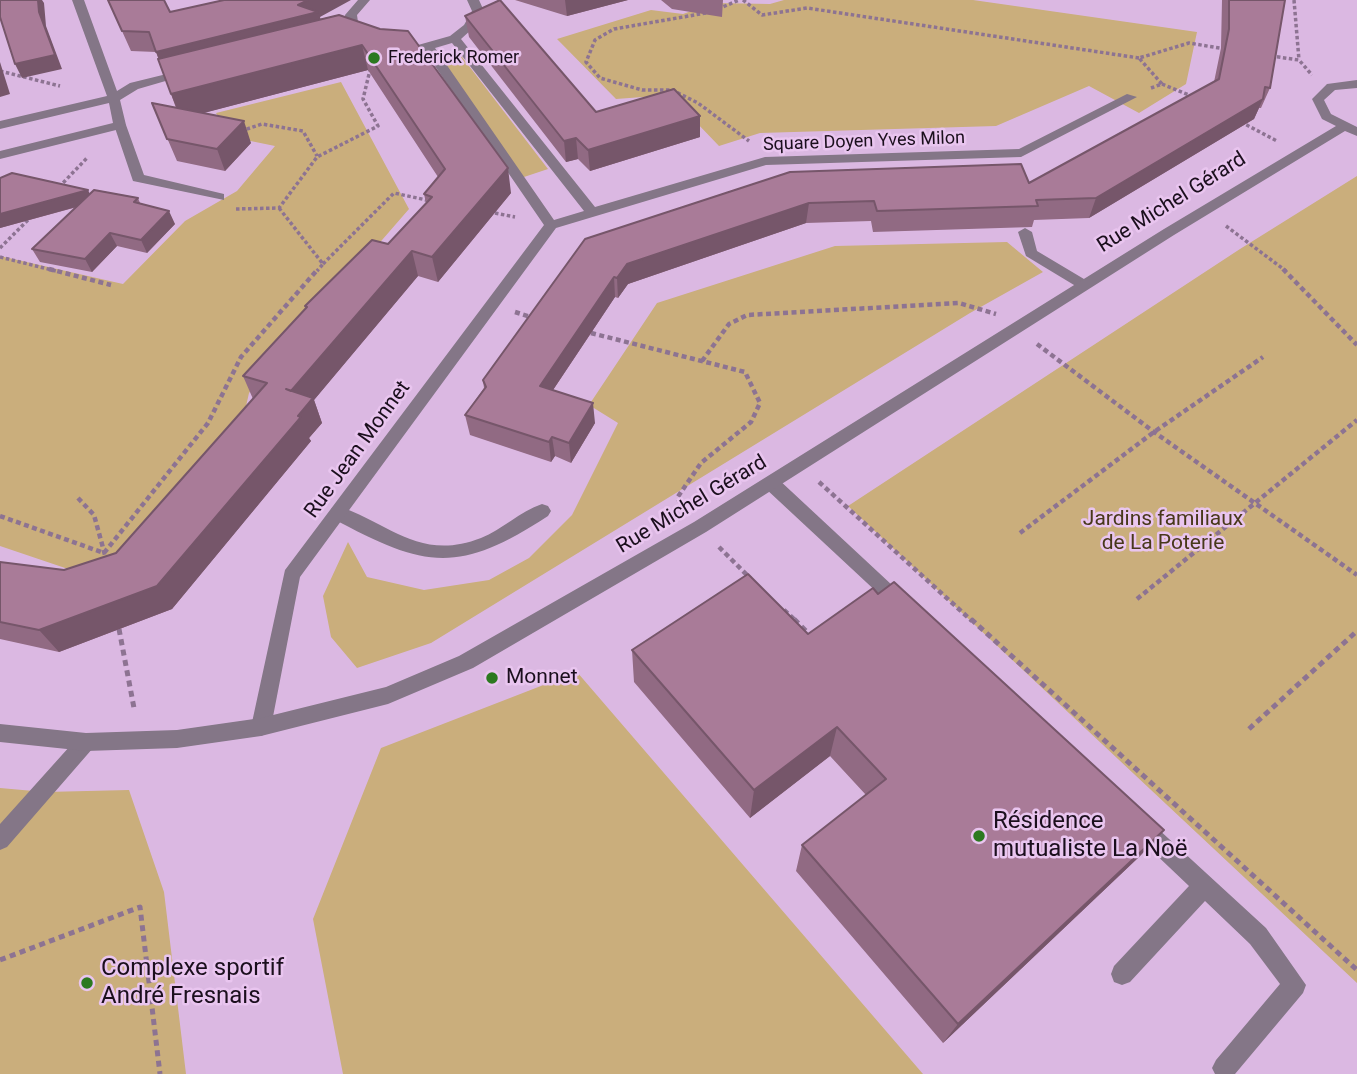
<!DOCTYPE html>
<html>
<head>
<meta charset="utf-8">
<style>
	body { margin:0 }
	canvas { display:block; background:#dbb8e2 }
</style>
</head>
<body>
<canvas width="1357" height="1074"></canvas>
<script>
const ctx = document.querySelector('canvas').getContext('2d');
ctx.lineJoin = 'round';
function fill(path, color) { ctx.fillStyle = color; ctx.fill(path, 'evenodd'); }
function strokePath(path, color, width, dash) { ctx.strokeStyle = color; ctx.lineWidth = width; ctx.lineCap = dash ? 'butt' : 'round'; ctx.setLineDash(dash || []); ctx.stroke(path); }
function write(font, color, halo, rows, align = 'center') {
  ctx.font = font + ' Roboto,sans-serif'; ctx.lineWidth = 5; ctx.setLineDash([]); ctx.textBaseline = 'middle'; ctx.strokeStyle = halo; ctx.fillStyle = color; for (const [text, x, y, turn = 0] of rows) {
    ctx.save(); ctx.translate(x, y); ctx.rotate((+turn || 0) * Math.PI / 180); ctx.textAlign = isNaN(turn) ? turn : align; if (halo) ctx.strokeText(text, 0, 0); ctx.fillText(text, 0, 0); ctx.restore();
  }
}
const green = new Path2D(`
	M784,0H973L1197,32L1186,84L1139,113L1089,86L996,126L760,133L719,146L670,95L616,99L557,39L651,10L683,14L714,3L770,4Z
	M459,53L548,169L518,179L432,60Z
	M341,82L409,209L249,393L242,424L118,560L74,571L0,546V256L123,284L185,221L237,191L275,146L231,137L216,113Z
	M1357,176V983L848,506L1240,249Z
	M1007,242L1043,272L970,313L431,643L357,668L331,637L323,596L348,542L367,577L424,590L489,580L529,558L572,515L618,423L589,405L657,303L835,246Z
	M577,672L923,1074H343L313,919L381,748Z
	M0,788L45,792L129,790L164,892L186,1074H0Z`);
const pathFar2 = new Path2D(`
	M743,0L762,15L807,8L1139,58
	M1294,0L1299,60
	M718,9L739,0
	M706,13L614,29L595,40L586,62L600,78L642,90H672L698,103L749,141
	M1271,56L1299,60L1312,75
	M0,71L60,86
	M1162,84L1194,97
	M1151,88L1162,84L1139,58L1189,43L1225,49
	M1241,122L1277,141
	M241,131L262,124L303,131L317,156
	M59,187L87,158
	M279,208L323,264L317,271
	M236,209L279,208L317,157L378,126L363,99L370,70
	M495,213L515,217
	M1226,226L1286,271
	M0,248L29,219
	M0,257L56,271
	M323,264L394,193L431,201`);
const pathFar1 = new Path2D(`
	M49,269L111,285
	M1283,269L1357,345
	M515,312L534,318
	M591,333L745,372L760,403L751,422L701,463L677,498L683,506
	M1037,344L1154,432L1357,575
	M702,361L729,324L747,315L959,303L996,314
	M819,482L972,621
	M78,498L94,515L105,555
	M0,516L104,553L208,423L241,357L318,269
	M1020,533L1154,432L1263,357
	M719,547L750,578
	M1137,599L1357,420
	M784,610L796,621`);
const path = new Path2D(`
	M794,619L811,636
	M971,619L1357,970
	M119,629L134,708
	M1249,729L1357,631
	M0,960L140,907L160,1074`);
const service = new Path2D(`
	M120,121L126,125L144,175L224,194V200L133,181L114,125Z
	M1025,228L1032,232L1037,251L1089,282V288H1079L1026,256L1018,232Z
	M771,477L777,478L907,599L910,604L907,609L901,612L895,609L765,488L763,483Z
	M542,504L548,506L551,511L548,516C458,575 424,568 332,518L329,513L332,508L338,506C389,523 420,562 481,538C502,530 520,511 542,504Z
	M86,733L93,736L96,742L93,748L7,847L0,850V824L79,736Z
	M1137,813L1144,816L1266,928L1306,985L1303,993L1235,1074H1215L1212,1068L1216,1060L1280,984L1250,944L1205,901L1130,982L1122,985L1114,982L1111,974L1114,966L1189,886L1130,830L1127,823L1130,816Z`);
const minor = new Path2D(`
	M72,0H84L117,91L130,83L187,69L193,73L138,89L120,100L126,125L124,128L0,159V151L113,123L109,103L0,129V121L107,96Z
	M358,0H370L357,15L359,29L367,36L361,39L347,31L345,15Z
	M467,0H479L484,11L472,29L461,39L595,207L765,157L1019,149L1127,94L1137,97L1021,157L766,165L556,228L300,577L271,727L268,733L261,736L254,733L251,727L285,570L544,225L424,50L411,47L450,36L464,25L472,11ZM452,43L584,211L554,220L435,48Z`);
const tertiary = new Path2D(`
	M1357,80V88L1335,90L1324,100L1331,114L1357,127V136L1345,131L1174,235L706,532L473,668L388,704L261,736L177,748L86,751L0,742V724L86,733L177,730L261,718L386,687L459,656L694,522L1164,229L1336,126L1322,119L1312,99L1327,84Z`);
const wall = new Path2D(`
	M108,0L170,12L320,17V19L339,15L511,193L438,282L418,276L314,400L322,423L309,438L311,441L172,609L59,652L0,639V562L64,570L116,553L253,399L243,376L306,308L305,306L388,244L426,203L424,194L438,177L368,70L203,113L251,143L225,171L177,161L152,103L176,108L156,52L131,51Z
	M515,0H628L567,16Z
	M661,0H723L722,17L672,9Z
	M1222,0H1285L1270,88L1261,108H1259L1254,119L1089,218L1034,220L1032,227L873,232L871,221L806,223L628,284L618,298L615,297L553,390L595,423L571,463L555,456L551,462L470,435L465,415L484,388L483,380L585,239L790,172L1029,183L1214,82L1221,48Z
	M465,16L596,112L700,137L590,171L578,159L566,162L469,37Z
	M0,178L90,194L138,198L140,203L175,224L147,253L117,246L92,272L40,262L32,249L77,207L0,228Z
	M878,594L1164,830L1140,856L943,1043L796,871L802,845L866,795L830,756L750,818L634,682L632,650L808,634Z`);
const shadedWall = new Path2D(`
	M38,0H42L44,3L46,26L62,69L22,78L15,64L39,12Z
	M308,0H351L320,17L324,32L164,72L156,52L298,5Z
	M565,0H628L567,16Z
	M362,45L368,70L181,119L171,94Z
	M0,62L10,94L0,97Z
	M1263,99L1254,119L1089,218L1096,198Z
	M700,116V137L590,171L588,150Z
	M244,121L251,143L225,171L217,149Z
	M576,138L578,159L566,162L564,141Z
	M508,168L511,193L438,282L432,257Z
	M88,190L94,202L0,228V214Z
	M809,203L806,223L628,284L618,298L617,278L627,264Z
	M169,211L175,224L147,253L141,240Z
	M110,233L117,246L92,272L85,259Z
	M412,251L418,276L314,400L322,423L309,438L311,441L172,609L59,652L39,630L291,391Z
	M614,277L615,297L543,405L540,386Z
	M593,403L595,423L571,463L569,443Z
	M552,437L555,456L551,462L549,442Z
	M837,727L830,756L750,818L754,790Z
	M1164,830L1140,856L943,1043L958,1024Z`);
const building = new Path2D(`
	M0,0H38L39,12L55,55L15,64L0,17Z
	M108,0H164L170,12L224,0H308L298,5L318,12L156,52L149,32L122,31Z
	M500,0L596,112L674,89L700,116L588,150L576,138L564,141L465,16Z
	M1229,0H1285L1270,88L1265,87L1263,99L1096,198L1036,200L1038,206L877,211L874,201L809,203L627,264L617,278L614,277L540,386L593,403L569,443L552,437L549,442L465,415L486,387L483,380L585,239L790,172L1021,164L1029,183L1219,79L1229,29Z
	M339,15L380,29L408,31L508,168L432,257L412,251L291,391L286,389L313,398L298,416L301,417L157,586L39,630L0,622V562L64,570L116,553L267,383L243,376L307,307L305,306L372,240L388,244L432,197L424,194L445,169L362,45L171,94L158,59Z
	M152,103L244,121L217,149L167,139Z
	M12,173L88,190L0,214V178Z
	M94,190L138,198L134,202L169,211L141,240L110,233L85,259L32,249Z
	M748,574L808,634L873,588L878,594L894,582L1164,830L958,1024L802,845L886,779L837,727L754,790L632,650Z`);
const markers = [
	[374,58,7,"#2c7920"],
	[492,678,7,"#2c7920"],
	[979,836,7,"#2c7920"],
	[87,983,7,"#2c7920"]
];
const farPoinames = [
	["Frederick Romer",388,58]
];
const farStreetnames = [
	["Square Doyen Yves Milon",864,142,-2]
];
const streetNames = [
	["Rue Michel Gérard",1172,203,-32],
	["Rue Jean Monnet",358,450,-54],
	["Rue Michel Gérard",692,505,-31]
];
const parkNames = [
	["Jardins familiaux",1163,520],
	["de La Poterie",1163,544]
];
const poiNames = [
	["Monnet",506,678]
];
const nearPoinames = [
	["Résidence",993,822],
	["mutualiste La Noë",993,850],
	["Complexe sportif",101,969],
	["André Fresnais",101,997]
];
fill(green, '#caae7c');
strokePath(pathFar2, '#8d7392', 3.5, [3.5, 2.5]);
strokePath(pathFar1, '#8d7392', 4.5, [5, 3.5]);
strokePath(path, '#8d7392', 5, [6, 4.5]);
fill(service, '#847687');
fill(minor, '#847687');
fill(tertiary, '#847687');
fill(wall, '#916a83');
fill(shadedWall, '#76566a');
fill(building, '#a97b98');
strokePath(building, '#76566a', 2);
for (const [x, y, r, color] of markers) { const dot = new Path2D(); dot.arc(x, y, r, 0, 2 * Math.PI); ctx.fillStyle = color; ctx.fill(dot); strokePath(dot, '#e9c5ef', 2.5); }
write('18px', '#1b0f1d', '#e9c5ef', farPoinames, 'left');
write('18px', '#1b0f1d', '#e9c5ef', farStreetnames);
write('21px', '#1b0f1d', '#e9c5ef', streetNames);
write('21px', '#48381a', '#e9c5ef', parkNames);
write('21px', '#1b0f1d', '#e9c5ef', poiNames, 'left');
write('24px', '#1b0f1d', '#e9c5ef', nearPoinames, 'left');
</script>
</body>
</html>
